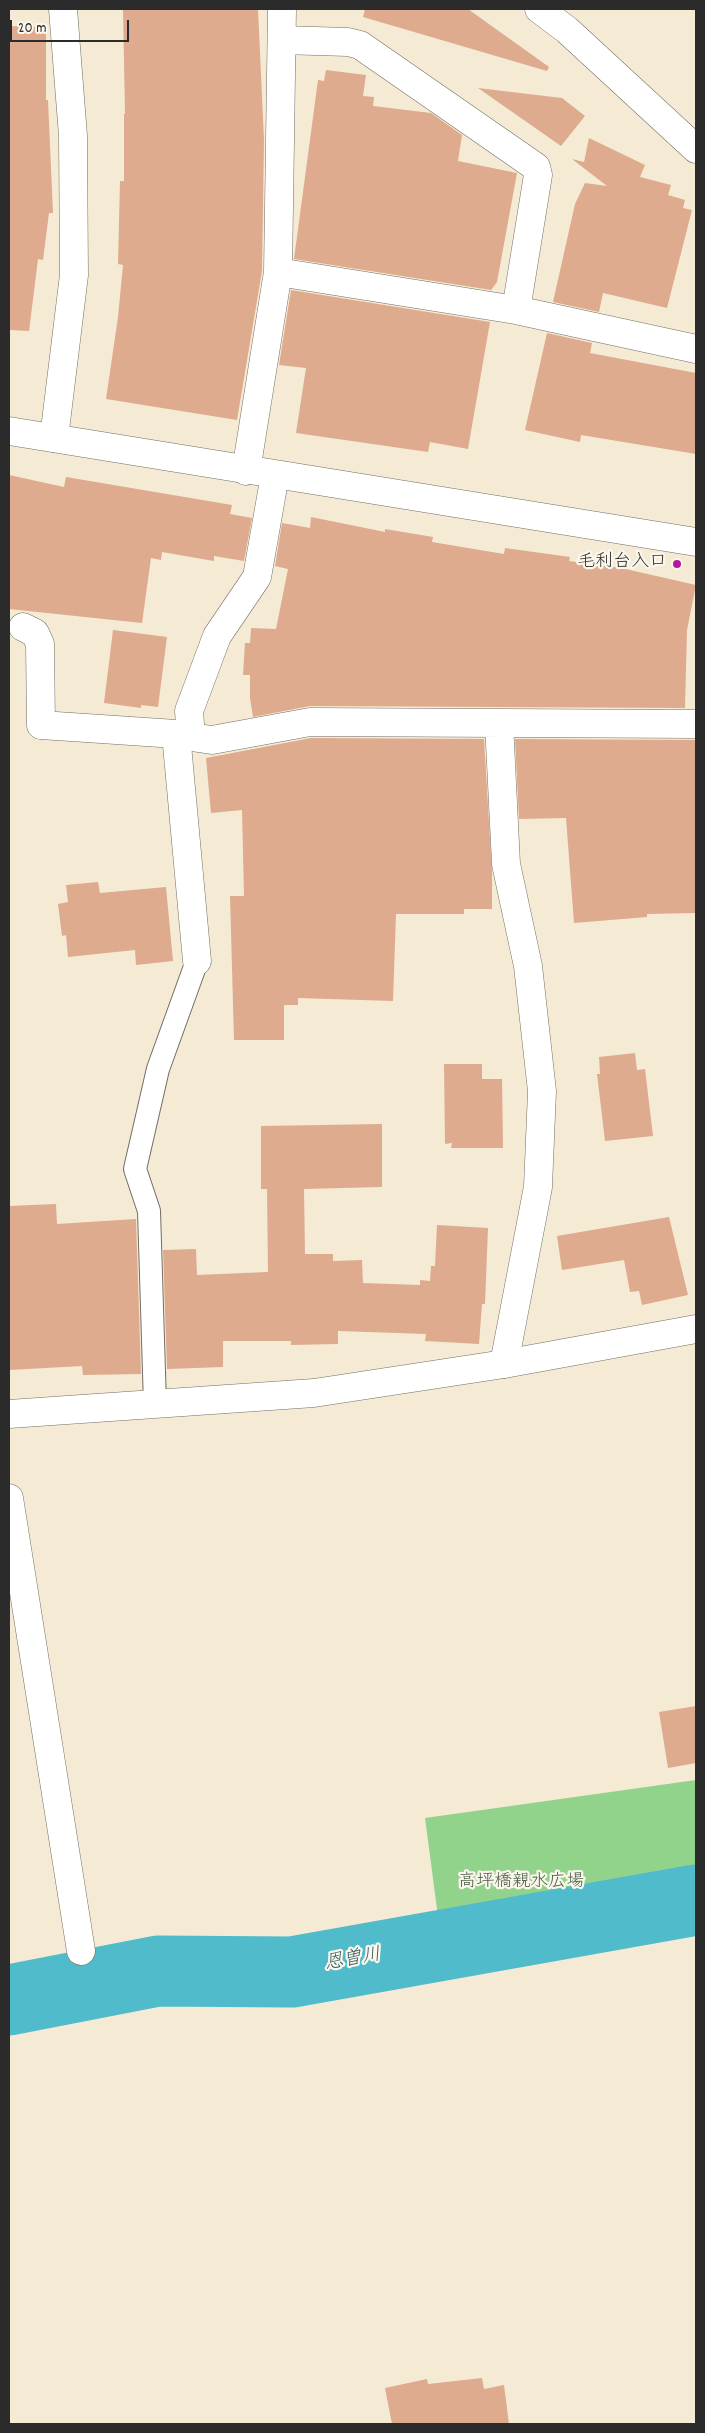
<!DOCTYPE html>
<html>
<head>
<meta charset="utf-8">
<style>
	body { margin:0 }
	#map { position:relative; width:705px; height:2433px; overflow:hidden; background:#f5ead3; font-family:Dekko,sans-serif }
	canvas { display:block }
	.frame { position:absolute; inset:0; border:10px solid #2b2b2b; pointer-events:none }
	.scale { position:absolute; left:10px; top:20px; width:119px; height:22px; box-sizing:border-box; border:2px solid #2b2b2b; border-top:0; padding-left:6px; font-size:15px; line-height:18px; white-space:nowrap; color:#2b2b2b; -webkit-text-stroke:4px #fbf7ec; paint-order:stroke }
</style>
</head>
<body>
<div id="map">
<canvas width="705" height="2433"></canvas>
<div class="frame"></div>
<div class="scale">20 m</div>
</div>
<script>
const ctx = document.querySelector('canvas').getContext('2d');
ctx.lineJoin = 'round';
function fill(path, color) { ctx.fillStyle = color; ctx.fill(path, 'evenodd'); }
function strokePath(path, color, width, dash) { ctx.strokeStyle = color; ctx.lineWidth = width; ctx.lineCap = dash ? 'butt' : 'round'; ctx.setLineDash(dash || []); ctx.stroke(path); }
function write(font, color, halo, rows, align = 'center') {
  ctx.font = font + ' Dekko,"Klee One",sans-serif'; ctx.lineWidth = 4.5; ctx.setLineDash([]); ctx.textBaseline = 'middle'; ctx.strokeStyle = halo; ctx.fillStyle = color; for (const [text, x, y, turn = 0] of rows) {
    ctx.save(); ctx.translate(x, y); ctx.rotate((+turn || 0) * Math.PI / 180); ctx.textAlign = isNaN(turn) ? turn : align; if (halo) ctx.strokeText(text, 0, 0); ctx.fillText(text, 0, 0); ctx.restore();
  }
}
const green = new Path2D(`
	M696,1780V1894L650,1902L655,1940L446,1977L425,1818Z`);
const river = new Path2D(`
	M9,2000L158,1971L292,1972L696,1900`);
const building = new Path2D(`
	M123,9H258L264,140L262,271L237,420L106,399L118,317L123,265L118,264L120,181H124V114H125Z
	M365,9H468L549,67L547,71L363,17Z
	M9,26L46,27V100H48L53,213H49L43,260L38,259L29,331L9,330Z
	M326,70L366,75L363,96L374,97L373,106L431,113L462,135L458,161L517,173L497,282L491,290L294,259L318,80L324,81Z
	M478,88L562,98L585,116L561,146Z
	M589,138L645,165L640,177L671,185L668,195L685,200L683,208L692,210L667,308L603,293L599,312L553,302L575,204L585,183L607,186L572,159L584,162Z
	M291,290L490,322L468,449L430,442L428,452L296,433L306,368L279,365Z
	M547,333L592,343L590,353L696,373V454L581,435L580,442L525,430Z
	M9,475L64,487L66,477L232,505L230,514L252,518L244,561L214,556V561L162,552L161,560L151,558L142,623L9,609Z
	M311,517L385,532V529L433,537L432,542L504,554L505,548L570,557L569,561L621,568L696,585L687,630L685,708L310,706L253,717L250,698V675H243L245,643H250L251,628L276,629L288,569L275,566L282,523L310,528Z
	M113,630L167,637L158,707L141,705V708L104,703Z
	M311,738L484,739L492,872V909H464V914H396L393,1001L298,998V1005H284V1040H234L230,896H244L242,810L211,813L206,758Z
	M515,739L696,740V913L647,914V917L574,923L566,818L519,819Z
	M98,882L100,893L166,887L173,961L136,965L135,950L68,957L66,935L62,936L58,904L68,902L66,885Z
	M635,1053L637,1070L645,1069L653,1136L605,1141L597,1074H600L599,1057Z
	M444,1064H482V1079H502L503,1148H451L452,1143L445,1144Z
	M382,1124V1187L304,1189L305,1254H333V1261L362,1260L363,1283L420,1285V1280L430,1281L431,1266H435L437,1225L488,1228L485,1304H482L479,1344L425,1341L426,1334L338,1331V1344L291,1345V1341H223V1367L167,1369L163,1250L196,1249L197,1275L268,1272L267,1189H261V1126Z
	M56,1204L57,1224L136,1219L141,1374L83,1375L82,1366L9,1370V1206Z
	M669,1217L688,1295L642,1305L639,1291L630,1292L624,1260L562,1270L557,1236Z
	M696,1706V1763L668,1768L659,1712Z
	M482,2378L484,2389L504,2385L509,2424H392L385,2388L427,2379L428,2384Z`);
const service = new Path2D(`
	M155,1404L149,1211L135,1169L158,1069L197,961`);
const minor = new Path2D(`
	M539,9L567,30L696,149
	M282,40L348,42L360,45L536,167L538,175L516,310
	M278,272L516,310L696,349
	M54,438L74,275L73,136L63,9
	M246,471L278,272L282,9
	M275,475L257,577L217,636L189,711L191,737L212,740L310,722L696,724
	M23,627L35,633L40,644L41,725L176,734L191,737
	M499,723L506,864L528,966L542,1091L538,1187L504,1364
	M176,734L197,961
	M9,1498L81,1951`);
const tertiary = new Path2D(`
	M9,431L696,542
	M9,1414L314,1393L504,1364L696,1329`);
const markers = [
	[677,564,5,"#b5179e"]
];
const poiNames = [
	["毛利台入口",667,564]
];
const parkNames = [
	["高坪橋親水広場",521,1884]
];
const waterNames = [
	["恩曽川",353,1961,-10]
];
fill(green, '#92d38b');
strokePath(river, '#50bbcb', 71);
fill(building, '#deab8e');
strokePath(service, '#726e66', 24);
strokePath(minor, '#726e66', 29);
strokePath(tertiary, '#726e66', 29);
strokePath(service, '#fff', 22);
strokePath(minor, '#fff', 28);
strokePath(tertiary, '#fff', 28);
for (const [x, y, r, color] of markers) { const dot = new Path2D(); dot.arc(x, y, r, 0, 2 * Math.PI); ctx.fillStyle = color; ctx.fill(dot); strokePath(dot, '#fbf7ec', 2); }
write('18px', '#2b2b2b', '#fbf7ec', poiNames, 'right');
write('18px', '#4a5d48', '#fbf7ec', parkNames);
write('italic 19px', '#385d63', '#fbf7ec', waterNames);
</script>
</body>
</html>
